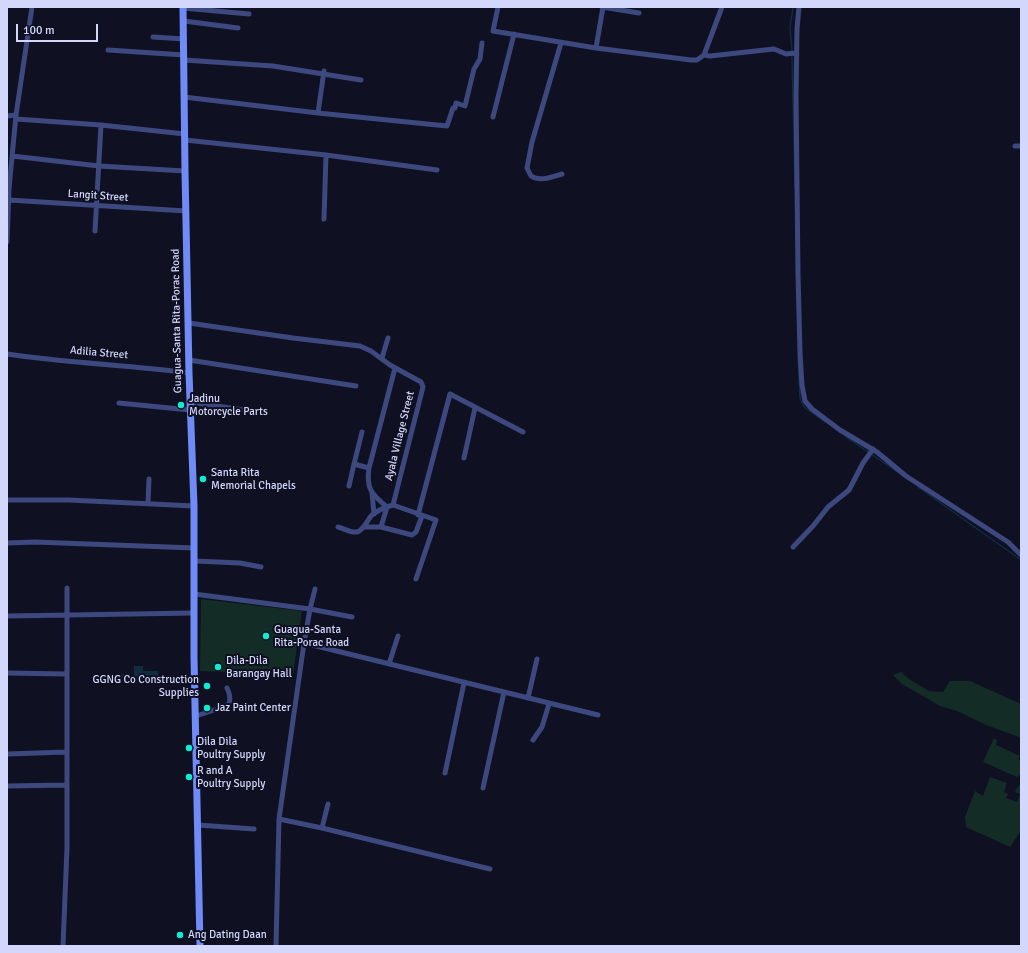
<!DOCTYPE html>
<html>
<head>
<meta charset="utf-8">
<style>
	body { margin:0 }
	#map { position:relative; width:1028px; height:953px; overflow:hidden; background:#0f1022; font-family:Signika,sans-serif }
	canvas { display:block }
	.frame { position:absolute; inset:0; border:8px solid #d3d7fc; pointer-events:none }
	.scale { position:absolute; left:16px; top:24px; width:82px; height:18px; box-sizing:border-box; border:2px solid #d3d7fc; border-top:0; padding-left:5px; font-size:12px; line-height:14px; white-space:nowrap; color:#d3d7fc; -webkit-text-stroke:3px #0f1022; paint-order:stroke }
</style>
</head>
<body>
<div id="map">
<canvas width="1028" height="953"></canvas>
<div class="frame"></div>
<div class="scale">100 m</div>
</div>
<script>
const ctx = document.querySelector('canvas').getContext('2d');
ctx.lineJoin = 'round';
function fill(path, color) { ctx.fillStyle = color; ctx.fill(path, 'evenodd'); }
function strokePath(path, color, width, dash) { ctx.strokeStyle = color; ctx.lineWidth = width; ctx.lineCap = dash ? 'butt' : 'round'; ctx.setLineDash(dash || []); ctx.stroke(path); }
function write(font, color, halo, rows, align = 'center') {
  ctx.font = font + ' Signika,sans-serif'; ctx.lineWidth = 4; ctx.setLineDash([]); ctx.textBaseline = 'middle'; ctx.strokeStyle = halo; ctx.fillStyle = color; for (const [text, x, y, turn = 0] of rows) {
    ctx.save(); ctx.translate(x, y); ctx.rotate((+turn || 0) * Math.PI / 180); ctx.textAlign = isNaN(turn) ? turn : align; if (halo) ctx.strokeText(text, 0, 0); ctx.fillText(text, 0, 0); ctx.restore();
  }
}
const green = new Path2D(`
	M201,599L302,611L293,675L200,671Z
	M901,672L909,679L929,691L943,692L950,681H970L1021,704V737H1019L986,725L957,711L940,706L902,684L893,675Z
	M994,738L997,740L996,745L1020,756L1018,759L1021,761V774L1017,777L983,762Z
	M990,777L1007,783L1004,792L1008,794L1006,798L1017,802L1020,794L1015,792L1019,785L1021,787V831L1010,847L966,827L965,817L975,791L983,796Z`);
const water = new Path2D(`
	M134,666H143V671H158V682L134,683Z
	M115,674H127V683H115Z`);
const stream = new Path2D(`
	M792,51L790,28L793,7
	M792,56L795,188
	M798,357L800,398L804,407L825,422
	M846,437L899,473
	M918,487L1021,560`);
const minor = new Path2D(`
	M498,7L493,31L596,48L691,60H697L704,55L722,7
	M602,7L639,13
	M799,7L797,29L796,95L798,274L800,353L802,385L805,401L812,409L840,430L877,452L906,476L1008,542L1021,555
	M183,8L249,14
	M184,21L238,28
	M153,37L184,39
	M561,43L532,142L527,168L531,176C540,182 552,177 562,174
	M596,48L603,7
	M108,50L184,55
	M704,55L710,56L774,49L786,54L796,53
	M184,60L273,66L361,80
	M184,97L318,113L447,126L453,108H455L456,103L465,106L474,69L480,59L482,43
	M318,113L324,71
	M7,116L16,115
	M493,117L514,34
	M16,119L101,125L185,134
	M185,140L326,155L437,170
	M1015,146H1021
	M12,156L99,166L185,171
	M9,200L186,211
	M324,219L326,155
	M95,231L101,125
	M7,242L9,189L16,115L32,7
	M189,323L293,338L360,346L371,351L390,365L421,382L423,387L422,391L393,505C386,507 378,510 372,515C367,520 364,530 357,532C351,533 343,528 338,527
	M7,354C67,363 128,365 189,373
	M382,358L388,338
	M189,360L356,386
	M190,402L257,412
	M119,403L190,410
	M464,458L475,408
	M354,464L362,432
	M369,468L395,368
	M349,486L354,464L369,468C366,488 371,494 387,507L381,527
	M372,493L374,514
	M7,500H69L194,506
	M148,503L149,479
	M393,505L436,520L416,579
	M418,515L450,394L523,432
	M364,527H381L412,535L416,532L422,516
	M7,543L35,542L194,548
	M793,547L813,526L828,507L849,490L863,463L873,449
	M195,561L240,563L261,567
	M194,594L310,609L315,589
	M7,616L194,613
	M304,643L598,715
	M389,664L398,636
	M7,673L67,674
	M528,698L537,659
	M196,716L220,708L229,704C231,698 230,694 227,688
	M533,740L542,727L549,704
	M7,754L67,752
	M445,773L464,683
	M7,786L66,785
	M483,788L504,692
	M279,819L322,828L490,869
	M198,825L254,829
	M322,828L328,804
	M63,946L67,848V588
	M276,946L279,819L304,643L310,609L352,617`);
const secondary = new Path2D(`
	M183,7L185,171L189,373L194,506V657L200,946`);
const markers = [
	[181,405,4,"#0fecd2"],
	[203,479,4,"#0fecd2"],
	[266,636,4,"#0fecd2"],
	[218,667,4,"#0fecd2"],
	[207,686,4,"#0fecd2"],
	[207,708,4,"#0fecd2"],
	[189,748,4,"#0fecd2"],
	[189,777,4,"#0fecd2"],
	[180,935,4,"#0fecd2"]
];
const streetNames = [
	["Langit Street",98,196,4],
	["Guagua-Santa Rita-Porac Road",177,321,-91],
	["Adilia Street",99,353,5],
	["Ayala Village Street",400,436,-76]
];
const poiNames = [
	["Jadinu",189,399],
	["Motorcycle Parts",189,412],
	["Santa Rita",211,473],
	["Memorial Chapels",211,486],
	["Guagua-Santa",274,630],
	["Rita-Porac Road",274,643],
	["Dila-Dila",226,661],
	["Barangay Hall",226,674],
	["GGNG Co Construction",199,680,"right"],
	["Supplies",199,693,"right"],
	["Jaz Paint Center",215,708],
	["Dila Dila",197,742],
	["Poultry Supply",197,755],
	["R and A",197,771],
	["Poultry Supply",197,784],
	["Ang Dating Daan",188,935]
];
fill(green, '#132c25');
fill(water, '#0f2c41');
strokePath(stream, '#0f2c41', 1.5);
strokePath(minor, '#3d497e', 5);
strokePath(secondary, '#708af6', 7);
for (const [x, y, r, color] of markers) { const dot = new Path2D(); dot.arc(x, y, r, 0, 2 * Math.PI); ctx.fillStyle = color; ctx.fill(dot); strokePath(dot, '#0f1022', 1.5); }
write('11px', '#d3d7fc', '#0f1022', streetNames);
write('11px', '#d3d7fc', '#0f1022', poiNames, 'left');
</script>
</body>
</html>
